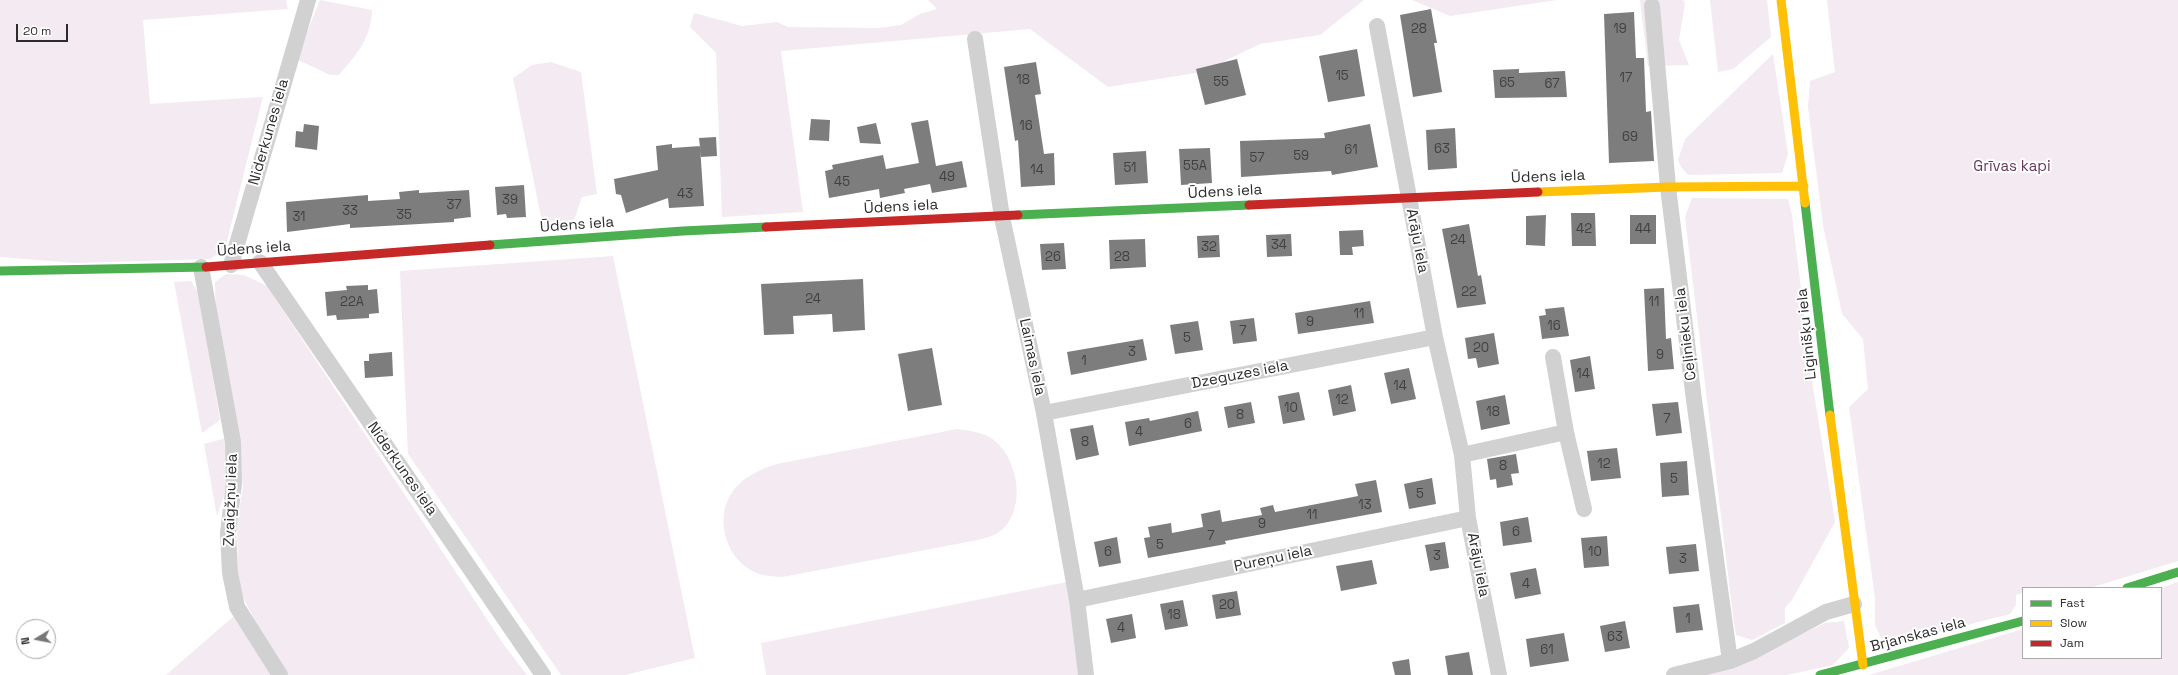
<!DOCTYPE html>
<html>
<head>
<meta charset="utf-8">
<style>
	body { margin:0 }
	#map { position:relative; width:2178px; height:675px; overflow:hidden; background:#fff; font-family:"Space Grotesk",sans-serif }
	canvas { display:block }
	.legend { position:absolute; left:2022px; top:587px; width:140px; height:72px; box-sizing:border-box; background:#fff; border:1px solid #ababab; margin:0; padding:5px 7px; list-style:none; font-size:12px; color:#2c2c2c }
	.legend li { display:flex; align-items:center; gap:8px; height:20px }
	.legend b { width:20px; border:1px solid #ababab }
	.north { position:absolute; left:16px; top:619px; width:40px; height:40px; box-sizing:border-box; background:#fff; border:1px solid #ababab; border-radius:50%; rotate:260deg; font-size:11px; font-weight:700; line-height:16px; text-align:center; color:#2c2c2c }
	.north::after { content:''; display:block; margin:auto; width:14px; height:18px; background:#767676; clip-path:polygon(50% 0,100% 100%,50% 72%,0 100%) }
	.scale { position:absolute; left:16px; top:24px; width:52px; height:18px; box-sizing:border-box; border:2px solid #2c2c2c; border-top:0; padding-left:5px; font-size:12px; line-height:14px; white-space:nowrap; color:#2c2c2c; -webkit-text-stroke:3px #fff; paint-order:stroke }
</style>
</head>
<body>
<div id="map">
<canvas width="2178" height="675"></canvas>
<ul class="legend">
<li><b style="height:5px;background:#4caf50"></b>Fast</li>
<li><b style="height:5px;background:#ffc107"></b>Slow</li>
<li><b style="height:5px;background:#c62828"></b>Jam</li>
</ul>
<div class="north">N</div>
<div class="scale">20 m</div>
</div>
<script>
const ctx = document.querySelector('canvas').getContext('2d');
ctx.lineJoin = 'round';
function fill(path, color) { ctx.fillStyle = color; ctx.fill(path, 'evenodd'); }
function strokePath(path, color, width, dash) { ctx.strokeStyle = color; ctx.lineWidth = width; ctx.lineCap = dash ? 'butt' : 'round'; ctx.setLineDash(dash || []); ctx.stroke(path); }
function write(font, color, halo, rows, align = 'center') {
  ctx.font = font + ' "Space Grotesk",sans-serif'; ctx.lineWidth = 4; ctx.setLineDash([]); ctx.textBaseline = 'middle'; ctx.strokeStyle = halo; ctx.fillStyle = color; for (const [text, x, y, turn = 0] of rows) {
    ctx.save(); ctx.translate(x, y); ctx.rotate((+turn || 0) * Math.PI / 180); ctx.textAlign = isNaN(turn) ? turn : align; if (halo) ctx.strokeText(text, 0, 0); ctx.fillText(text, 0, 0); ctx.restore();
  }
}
const green = new Path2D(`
	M0,0H286L288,9L143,20L150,104L263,97L225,249L210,259L74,263L0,257Z
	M320,0L372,10C371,39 357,54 339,75H330L296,59Z
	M928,0H1364L1320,35L1260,44L1202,72L1108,87L1030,29L781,51L803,212L722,217L716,53L690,27L694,13L742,26L777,22L788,27L878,28L901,25L920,14L937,9Z
	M1412,0H1557L1450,16Z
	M1640,0H1683L1685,3L1679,40L1689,65L1648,66Z
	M1710,0H1767L1771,37L1733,69L1718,72Z
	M1827,0H2178V561L2090,588H2023V593L2016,595V605L2010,614L1905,641L1881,638L1875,625V598L1849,407L1868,389L1863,339L1842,314L1823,225L1808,107L1810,81L1835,72Z
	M1773,54L1788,154L1782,173L1688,175L1681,167L1678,160L1685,139Z
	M551,62L581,72L597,194L582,197L570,231L543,227L513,78L532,65Z
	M1692,198L1788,199L1792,215L1813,387L1835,522L1792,600L1785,608V623L1752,640L1736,635L1733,616L1685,217Z
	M613,256L695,658L625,675H561L408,454L400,271Z
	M226,274L244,275L267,286L504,645L527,675H282L242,595L238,574L237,525L243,486L216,317L215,282Z
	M191,281L199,294L220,420L202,433L174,282Z
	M957,429C971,431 984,432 995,441C1019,461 1027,512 999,532C992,537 982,539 973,541L782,577C770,576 759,576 749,569C724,554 715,515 733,491C743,477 761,469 777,464Z
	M226,438V490L217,516L204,444Z
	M1067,582L1078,675H766L761,643Z
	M2178,582V675H1869L2023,629V658H2161V588Z
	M234,616L271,675H166Z
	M1844,621L1849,648L1833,665L1787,675H1696L1749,659L1825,623Z`);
const building = new Path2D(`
	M1431,9L1437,43H1434L1442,92L1413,97L1400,15Z
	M1634,12L1636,58H1644L1646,112L1651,111L1654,161L1609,163L1604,14Z
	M1357,49L1365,96L1328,102L1319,56Z
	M1237,59L1246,95L1205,105L1196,69Z
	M1036,62L1041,94L1035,95L1044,154L1054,153L1055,185L1021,187L1018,140L1015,141L1004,67Z
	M1519,69V73L1565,71L1567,97L1495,98L1493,70Z
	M811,119L830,120L829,141L809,140Z
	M928,120L936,166L962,161L967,187L932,193L930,184L904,189L905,193L880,198L879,189L829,198L825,171L833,169L832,165L883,155L886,169L919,163L911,123Z
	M876,123L881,144L860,143L857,127Z
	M304,124L319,126L317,150L295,147L296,131L303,132Z
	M1370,124L1378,167L1332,175L1331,171L1241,177L1240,141L1325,138L1324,133Z
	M1455,128L1457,168L1428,170L1426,130Z
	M716,137L717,156L701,157L699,138Z
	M672,144V148L700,146L704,206L669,208L668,198L626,213L621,195L616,194L614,179L658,170L656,146Z
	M1210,148L1212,183L1181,185L1179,149Z
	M1146,151L1148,183L1115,185L1113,153Z
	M524,185L526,217L507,218L506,214L497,215L495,187Z
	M419,190V193L469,190L471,217L454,219V222L350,228V224L287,232L286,202L368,195V201L400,199L399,192Z
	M1571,213H1595L1596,246H1572Z
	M1546,215L1545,246L1526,245V216Z
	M1630,215H1656V244H1630Z
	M1469,224L1478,276L1481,275L1486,304L1457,308L1442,229Z
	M1363,230L1364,246L1352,247L1353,255H1340L1339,231Z
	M1291,234L1292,256L1267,257L1266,235Z
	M1219,235L1220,257L1198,258L1197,236Z
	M1145,239L1146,267L1110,269L1109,240Z
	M1064,243L1066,269L1042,270L1040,244Z
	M863,279L865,330L833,332L832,314L793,316L794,334L764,335L761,284Z
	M368,285V290L377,289L379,313L369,314V318L337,320L336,315L327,316L325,292L347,290L346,286Z
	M1664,288L1666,339L1671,338L1674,369L1648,371L1644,289Z
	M1370,301L1374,323L1298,334L1295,313Z
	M1564,307L1569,336L1542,339L1539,316L1546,315L1545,309Z
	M1254,318L1257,341L1233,344L1230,321Z
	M1198,321L1203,350L1175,354L1170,325Z
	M1494,333L1499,364L1478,368L1476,358L1468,359L1465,338Z
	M1143,339L1147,360L1071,375L1067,352Z
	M932,348L942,405L908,411L898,354Z
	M392,352L393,376L365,378L364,361H369V354Z
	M1590,356L1595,389L1575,392L1570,360Z
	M1409,368L1416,399L1391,404L1384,373Z
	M1351,385L1356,411L1333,416L1328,390Z
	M1299,392L1305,420L1283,424L1278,396Z
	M1505,395L1510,424L1481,430L1476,401Z
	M1251,402L1255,423L1228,428L1224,407Z
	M1678,402L1682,433L1656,436L1652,404Z
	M1198,411L1202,431L1129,446L1125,422L1149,418L1150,421Z
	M1093,425L1099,455L1076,460L1070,429Z
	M1617,448L1621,478L1591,481L1587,451Z
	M1516,454L1519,473L1511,474L1513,485L1497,488L1496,479L1490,480L1487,459Z
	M1687,461L1689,495L1662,497L1660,463Z
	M1432,478L1436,504L1409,509L1404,484Z
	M1376,480L1382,512L1225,541L1226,544L1148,558L1144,538L1150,537L1148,527L1171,523L1172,533L1203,527L1201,514L1220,510L1222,522L1262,515L1260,508L1273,505L1275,512L1348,498L1358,496L1355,484Z
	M1528,517L1532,542L1503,546L1500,522Z
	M1607,536L1609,566L1584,568L1581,538Z
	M1117,537L1121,563L1099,567L1094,542Z
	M1445,542L1449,568L1430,571L1425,545Z
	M1696,544L1699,571L1669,574L1666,547Z
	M1372,560L1377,584L1341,591L1336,566Z
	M1536,568L1541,594L1515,599L1510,573Z
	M1237,591L1241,615L1216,619L1212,595Z
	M1183,600L1188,626L1165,630L1160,604Z
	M1699,604L1703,630L1676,633L1673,607Z
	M1132,614L1136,638L1111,643L1106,619Z
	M1625,621L1630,648L1605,652L1600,626Z
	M1564,633L1569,661L1530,667L1526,639Z
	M1469,652L1473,675H1448L1445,656Z
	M1409,659L1411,675H1395L1392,662Z`);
const street = new Path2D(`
	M1652,6L1668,187L1694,400L1730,661
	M1377,26L1435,337L1462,455L1468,518L1499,675
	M975,39L1002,217L1044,413L1077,600L1086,675
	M260,262L543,675
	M231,265L308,0
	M201,267L233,442L234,483L228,533L230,573L237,607L280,675
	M1553,357L1566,432
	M1044,413L1435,337
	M1462,455L1566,432L1584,509
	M1077,600L1468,518
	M1674,675L1730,661L1754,651L1826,612L1854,604`);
const fast = new Path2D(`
	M1805,203L1830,415
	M1018,215L1249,205
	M490,245L683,231L766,227
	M0,271L206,267
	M2127,588L2178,572
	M1820,675L2023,621`);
const slow = new Path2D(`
	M1781,0L1805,203
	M1538,192L1668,187L1804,186
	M1830,415L1863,665`);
const jam = new Path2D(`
	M1249,205L1538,192
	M766,227L1018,215
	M206,267L490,245`);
const numberNames = [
	["28",1419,29],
	["19",1620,29],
	["15",1342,76],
	["17",1626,78],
	["18",1023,80],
	["55",1221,82],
	["65",1507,83],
	["67",1552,84],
	["16",1026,126],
	["69",1630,137],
	["63",1442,149],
	["61",1351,150],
	["59",1301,156],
	["57",1257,158],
	["55A",1195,166],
	["51",1130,168],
	["14",1037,170],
	["49",947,177],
	["45",842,182],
	["43",685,194],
	["39",510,200],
	["37",454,205],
	["33",350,211],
	["35",404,215],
	["31",299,217],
	["42",1584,229],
	["44",1643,229],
	["24",1458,240],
	["34",1279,245],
	["32",1209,247],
	["26",1053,257],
	["28",1122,257],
	["22",1469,292],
	["24",813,299],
	["22A",352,302],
	["11",1654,302],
	["11",1359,314],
	["9",1310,322],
	["16",1554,326],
	["7",1243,331],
	["5",1187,338],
	["20",1481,348],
	["3",1132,352],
	["9",1660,355],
	["1",1084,361],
	["14",1583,374],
	["14",1400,386],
	["12",1342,400],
	["10",1291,408],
	["18",1493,412],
	["8",1240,415],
	["7",1667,419],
	["6",1188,424],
	["4",1139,432],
	["8",1085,442],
	["12",1604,464],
	["8",1503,466],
	["5",1674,479],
	["5",1420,494],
	["13",1365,505],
	["11",1312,515],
	["9",1262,524],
	["6",1516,532],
	["7",1211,536],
	["5",1160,545],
	["6",1108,552],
	["10",1595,552],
	["3",1437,556],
	["3",1683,559],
	["4",1526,584],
	["20",1227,605],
	["18",1174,615],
	["1",1688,619],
	["4",1121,628],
	["63",1615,637],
	["61",1547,650]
];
const streetNames = [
	["Niderkunes iela",269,132,-74],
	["Ūdens iela",1548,177,-2],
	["Ūdens iela",1225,192,-3],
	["Ūdens iela",901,207,-3],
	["Ūdens iela",577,225,-4],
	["Arāju iela",1417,241,79],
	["Ūdens iela",254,249,-4],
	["Ceļinieku iela",1686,334,-97],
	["Liginišķu iela",1807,334,-96],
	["Laimas iela",1032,357,78],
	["Dzeguzes iela",1240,375,-11],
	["Niderkunes iela",402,469,55],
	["Zvaigžņu iela",231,500,-88],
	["Pureņu iela",1273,559,-12],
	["Arāju iela",1478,565,79],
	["Brjanskas iela",1918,635,-15]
];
const parkNames = [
	["Grīvas kapi",2012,167]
];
fill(green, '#f3eaf2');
fill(building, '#7d7d7d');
strokePath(street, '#d1d1d1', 16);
strokePath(fast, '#4caf50', 9);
strokePath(slow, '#ffc107', 9);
strokePath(jam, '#c62828', 9);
write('13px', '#404040', null, numberNames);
write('15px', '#2c2c2c', '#fff', streetNames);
write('15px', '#68385f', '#fff', parkNames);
</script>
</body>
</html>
